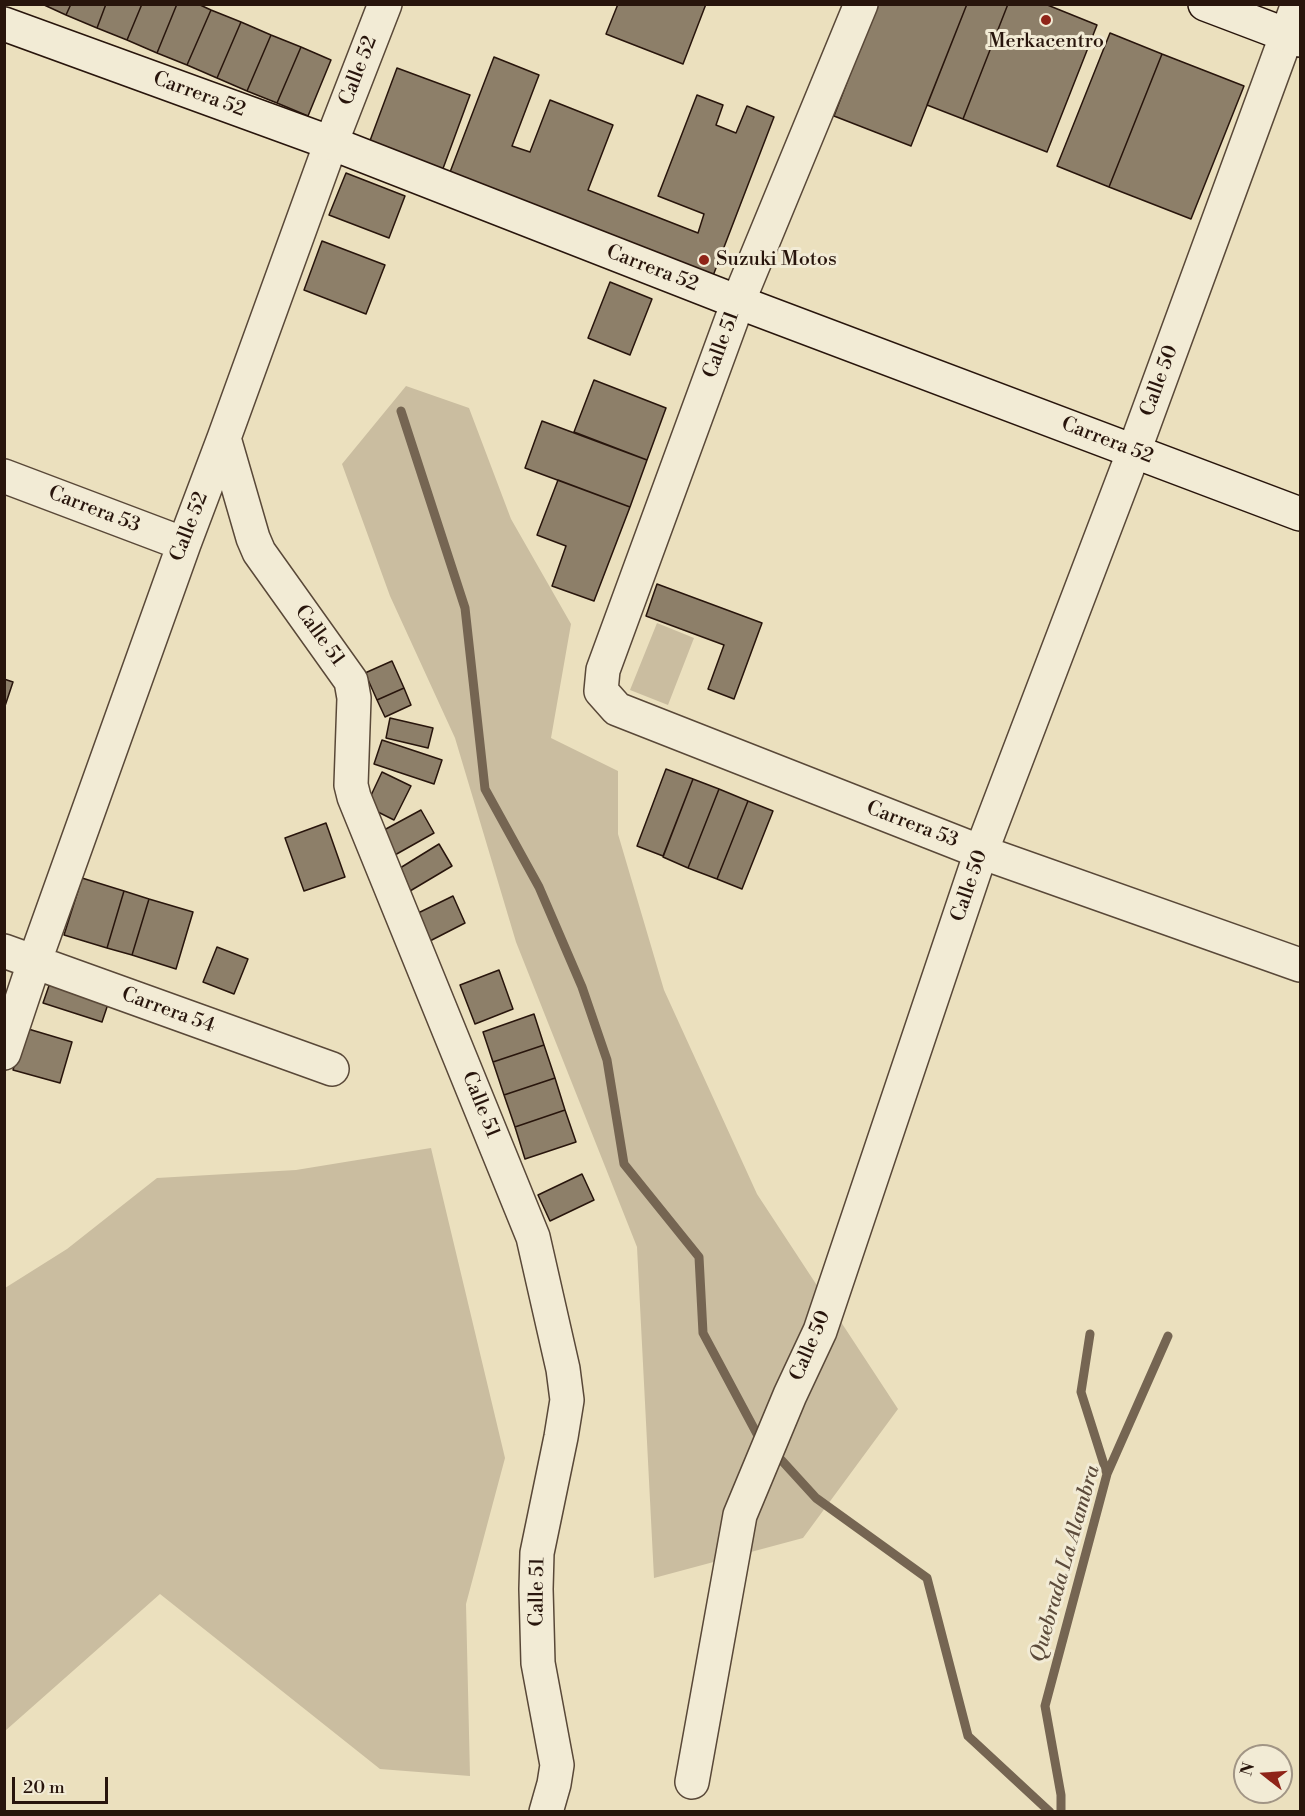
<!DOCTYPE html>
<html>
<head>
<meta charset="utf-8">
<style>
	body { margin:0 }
	#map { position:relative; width:1305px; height:1816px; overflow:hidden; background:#ebe0be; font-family:"Libre Bodoni",serif }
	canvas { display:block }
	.frame { position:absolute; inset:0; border:6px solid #28150c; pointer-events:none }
	.north { position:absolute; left:1233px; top:1744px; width:60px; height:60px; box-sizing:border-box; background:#f2ebd5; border:2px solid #a19585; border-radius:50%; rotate:287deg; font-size:16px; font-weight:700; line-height:24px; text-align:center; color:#28150c }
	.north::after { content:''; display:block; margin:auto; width:21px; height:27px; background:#8f2418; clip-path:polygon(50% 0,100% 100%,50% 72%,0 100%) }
	.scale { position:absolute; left:12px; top:1777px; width:96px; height:27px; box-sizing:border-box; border:3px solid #28150c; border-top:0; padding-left:8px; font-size:18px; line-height:21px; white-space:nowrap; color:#28150c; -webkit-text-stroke:4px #f2ebd5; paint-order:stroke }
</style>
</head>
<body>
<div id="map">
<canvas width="1305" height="1816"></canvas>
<div class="frame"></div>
<div class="north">N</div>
<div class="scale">20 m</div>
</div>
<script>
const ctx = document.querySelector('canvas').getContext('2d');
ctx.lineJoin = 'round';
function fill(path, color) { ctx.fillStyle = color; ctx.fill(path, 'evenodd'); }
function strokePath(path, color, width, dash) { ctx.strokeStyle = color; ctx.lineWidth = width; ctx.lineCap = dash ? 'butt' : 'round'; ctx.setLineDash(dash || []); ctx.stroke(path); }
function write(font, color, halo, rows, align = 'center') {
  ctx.font = font + ' "Libre Bodoni",serif'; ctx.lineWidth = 6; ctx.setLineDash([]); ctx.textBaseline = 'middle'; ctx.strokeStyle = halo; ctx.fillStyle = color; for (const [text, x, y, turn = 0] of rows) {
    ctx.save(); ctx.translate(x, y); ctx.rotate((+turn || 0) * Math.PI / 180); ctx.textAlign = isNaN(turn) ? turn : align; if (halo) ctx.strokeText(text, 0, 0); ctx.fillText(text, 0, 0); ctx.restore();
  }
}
const green = new Path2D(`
	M406,386L469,408L511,519L571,624L551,738L618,771V834L664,990L757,1194L898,1409L803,1538L654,1578L637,1247L516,942L455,738L390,596L342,464Z
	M657,623L694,638L668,705L630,690Z
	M431,1148L505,1458L466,1604L470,1776L380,1769L160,1594L5,1731V1288L67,1249L157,1178L296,1170Z`);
const stream = new Path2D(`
	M401,411L465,608L485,789L539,887L582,987L607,1060L624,1164L699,1257L703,1333L757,1434L765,1442
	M1090,1334L1081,1392L1107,1474
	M774,1452L816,1498L927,1578L968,1736L1050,1812
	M1061,1812V1795L1045,1706L1107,1474L1168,1336`);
const building = new Path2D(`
	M42,4H71L66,15Z
	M71,4H106L97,28L66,15Z
	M106,4H142L127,40L97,28Z
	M142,4H177L157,53L127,40Z
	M177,4H198L211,10L187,65L157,53Z
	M618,4H706L683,64L606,34Z
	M877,4H967L911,146L834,116Z
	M967,4H1008L963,119L927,105Z
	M1008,4H1045L1097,25L1047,152L963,119Z
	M211,10L241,22L217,78L187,65Z
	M241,22L271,35L247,91L217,78Z
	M1110,33L1162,54L1109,187L1057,166Z
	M271,35L301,47L277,103L247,91Z
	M301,47L331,60L308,116L277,103Z
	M1162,54L1244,86L1191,219L1109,187Z
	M494,57L539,75L512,146L530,152L550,100L613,125L588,190L698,233L704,214L658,196L697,95L723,105L716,125L736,133L747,106L774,117L711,281L447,180Z
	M397,68L470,95L441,174L368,146Z
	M346,173L405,196L389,238L329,215Z
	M322,241L385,265L366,314L304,290Z
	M610,282L652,299L630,355L588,338Z
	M594,380L666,408L647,460L574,432Z
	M542,421L647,460L630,507L525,468Z
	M558,480L630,507L594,601L552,586L566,546L537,535Z
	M657,584L762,623L734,699L708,689L724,645L646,616Z
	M392,661L404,688L377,700L365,673Z
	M4,679L13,682L4,709Z
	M404,688L411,705L385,717L377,700Z
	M390,718L433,728L428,748L386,738Z
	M382,740L442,760L434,784L374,764Z
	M666,769L693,779L663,856L637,846Z
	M382,772L411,786L394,820L366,806Z
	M693,779L719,789L688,868L663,857Z
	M719,789L748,801L717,879L688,868Z
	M748,801L773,811L742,889L717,879Z
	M421,810L434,833L386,860L373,836Z
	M326,823L345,877L304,891L285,838Z
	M439,844L452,866L405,894L392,873Z
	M82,878L124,891L107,948L64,935Z
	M124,891L149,899L132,955L107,948Z
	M453,896L465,923L426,943L412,916Z
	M149,899L193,912L176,969L132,955Z
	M217,947L248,959L234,994L203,982Z
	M499,970L513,1009L475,1024L460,985Z
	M52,977L111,995L102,1022L43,1003Z
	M534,1014L544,1045L493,1062L483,1032Z
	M25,1028L72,1042L60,1083L13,1070Z
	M544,1045L555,1078L504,1095L493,1062Z
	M555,1078L565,1110L515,1127L504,1095Z
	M565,1110L576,1142L525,1159L515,1127Z
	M582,1174L594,1200L550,1221L538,1195Z`);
const minor = new Path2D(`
	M861,4L738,302L603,670L601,691L617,709L981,852L1300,965
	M224,438L253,538L259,552L351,681L354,698L351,785L354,797L533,1237L563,1369L567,1400L561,1437L537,1553L536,1589L538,1663L557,1765L554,1784L546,1812
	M4,476L184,544
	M4,951L332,1069
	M4,1053L34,963L184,544L224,438L331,143
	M692,1782L740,1515L790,1395L820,1331L981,852L1134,451L1298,4`);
const tertiary = new Path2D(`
	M331,143L385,4`);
const secondary = new Path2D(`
	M1205,4L1300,40
	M4,24L331,143L738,302L1300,514`);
const markers = [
	[1046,20,6,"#8f2418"],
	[704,260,6,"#8f2418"]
];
const poiNames = [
	["Merkacentro",1046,42],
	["Suzuki Motos",716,260,"left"]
];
const streetNames = [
	["Calle 52",359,71,-69],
	["Carrera 52",199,95,20],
	["Carrera 52",652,269,21],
	["Calle 51",722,345,-70],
	["Calle 50",1160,381,-70],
	["Carrera 52",1107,441,21],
	["Carrera 53",94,510,21],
	["Calle 52",190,527,-69],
	["Calle 51",319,636,54],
	["Carrera 53",912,825,21],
	["Calle 50",970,886,-71],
	["Carrera 54",168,1011,20],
	["Calle 51",480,1105,68],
	["Calle 50",811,1346,-67],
	["Calle 51",538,1592,-89]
];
const waterNames = [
	["Quebrada La Alambra",1066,1564,-74]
];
fill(green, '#cabda0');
strokePath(stream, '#756552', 9);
fill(building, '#8d7f69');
strokePath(building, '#28150c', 1.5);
strokePath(minor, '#594838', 36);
strokePath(tertiary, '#594838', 36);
strokePath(secondary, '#28150c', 36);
strokePath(minor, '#f2ebd5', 33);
strokePath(tertiary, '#f2ebd5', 33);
strokePath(secondary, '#f2ebd5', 33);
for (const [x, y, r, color] of markers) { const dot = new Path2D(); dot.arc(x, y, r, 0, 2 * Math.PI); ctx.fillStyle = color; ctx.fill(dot); strokePath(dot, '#f2ebd5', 2); }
write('20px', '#28150c', '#f2ebd5', poiNames);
write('20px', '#28150c', '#f2ebd5', streetNames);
write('italic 21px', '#5c4b3b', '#f2ebd5', waterNames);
</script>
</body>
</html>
